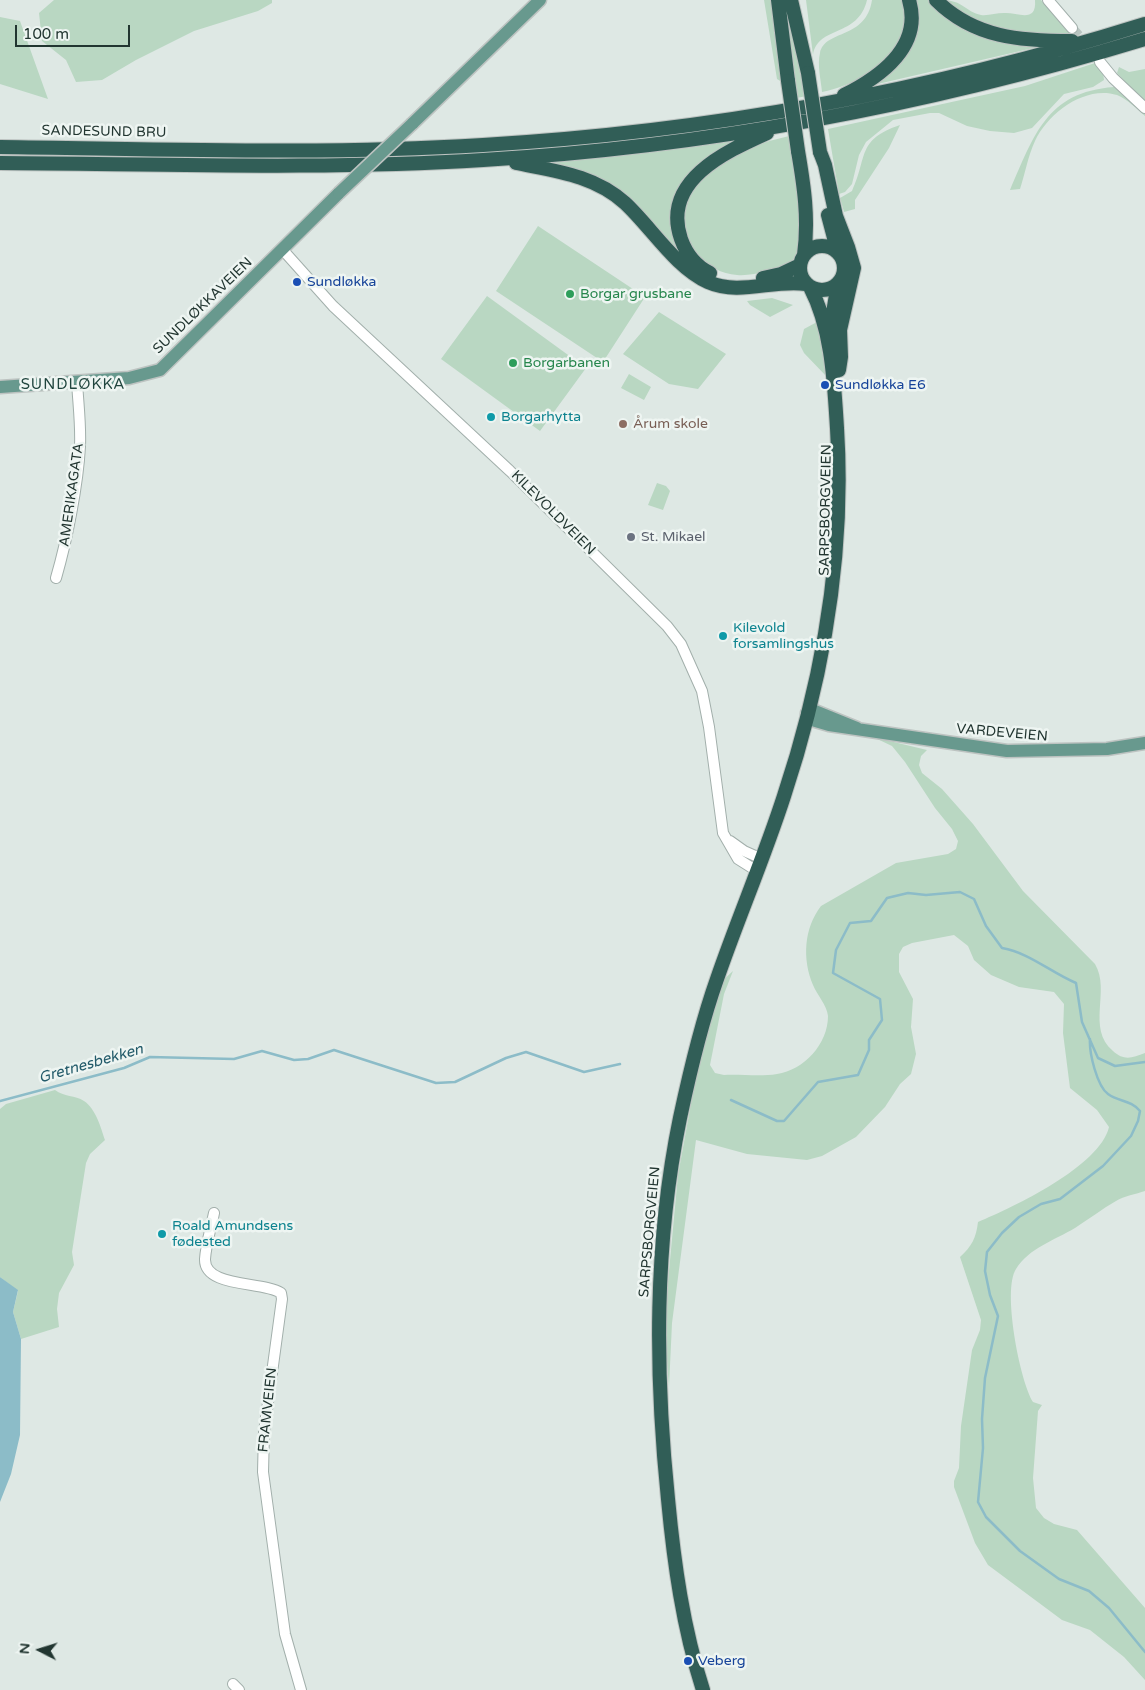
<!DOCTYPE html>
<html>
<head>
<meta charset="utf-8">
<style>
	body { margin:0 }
	#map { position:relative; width:1145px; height:1690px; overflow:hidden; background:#dee8e4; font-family:"Varela Round",sans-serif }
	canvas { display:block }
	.north { position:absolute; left:15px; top:1625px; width:50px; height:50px; -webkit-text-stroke:4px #eef5f2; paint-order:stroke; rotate:275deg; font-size:14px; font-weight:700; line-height:20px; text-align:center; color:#223631 }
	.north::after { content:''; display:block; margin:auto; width:18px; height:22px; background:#223631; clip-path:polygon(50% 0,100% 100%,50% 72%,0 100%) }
	.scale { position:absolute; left:15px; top:25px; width:115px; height:22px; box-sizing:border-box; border:2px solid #223631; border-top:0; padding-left:6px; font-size:15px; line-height:18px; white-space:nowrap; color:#223631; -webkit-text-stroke:4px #eef5f2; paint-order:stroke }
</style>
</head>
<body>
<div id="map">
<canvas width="1145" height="1690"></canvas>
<div class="north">N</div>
<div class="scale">100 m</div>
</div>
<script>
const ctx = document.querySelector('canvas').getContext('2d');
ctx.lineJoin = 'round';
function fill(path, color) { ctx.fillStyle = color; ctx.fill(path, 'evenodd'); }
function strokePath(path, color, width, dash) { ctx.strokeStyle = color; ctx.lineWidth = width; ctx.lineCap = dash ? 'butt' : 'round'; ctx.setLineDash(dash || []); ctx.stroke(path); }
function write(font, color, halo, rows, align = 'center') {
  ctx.font = font + ' "Varela Round",sans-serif'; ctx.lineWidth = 5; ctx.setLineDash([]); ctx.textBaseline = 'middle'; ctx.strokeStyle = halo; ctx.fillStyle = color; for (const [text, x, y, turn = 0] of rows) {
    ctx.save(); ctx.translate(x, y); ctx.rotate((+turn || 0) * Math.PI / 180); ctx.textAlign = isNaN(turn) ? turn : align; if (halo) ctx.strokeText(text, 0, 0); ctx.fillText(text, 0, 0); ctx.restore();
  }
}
const green = new Path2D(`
	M54,0H272V3L258,11L194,31L136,60L102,80L76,82L66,60L42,41L39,13Z
	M764,0H774V27L782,82L777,79Z
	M788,0L807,96L796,98L784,22Z
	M806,0H867C858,38 818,25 813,55Z
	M872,0H905C905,10 907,21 905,31C899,64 852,86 822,92C821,80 817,65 820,53C825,29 866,40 872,0Z
	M914,0H932L946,15L1042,46L869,86L892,69Z
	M942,0C963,0 966,12 981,15C988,16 996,13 1004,13C1017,12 1037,24 1035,0H1041L1069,33L1049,36H1027L971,23Z
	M0,17L20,21L48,99L0,84Z
	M1095,63L1103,72L1104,80L1093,87L1064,94L1032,128L1014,133L990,131L967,126L939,113H930L893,120L866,142L859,155L852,184L845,192L839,194L828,129L1025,86Z
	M1119,67L1129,72L1145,69V103L1117,73Z
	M1114,87L1145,110V116C1137,109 1127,99 1117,95C1085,85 1048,113 1035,141C1028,156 1025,174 1020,189L1010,190C1034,136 1046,92 1114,87Z
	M900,125L889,148L855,200V209L844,212L840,198L852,191C868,157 856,140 900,125Z
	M789,136C794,166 807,225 797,253C792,266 779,269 767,272C757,273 747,276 737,275C707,273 679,244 682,213C683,203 690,190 695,182C713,156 760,143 789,136Z
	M742,140L687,179L680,247L676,249C653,225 630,193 600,178C581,169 560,167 540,163Z
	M538,226L645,297L603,362L496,291Z
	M487,296L586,368L540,431L441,359Z
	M772,298L793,305L770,317L750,305L747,301Z
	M659,312L726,354L698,389L669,384L623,354Z
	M817,322L827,377L804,353L800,345L804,329Z
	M629,374L651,387L644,400L621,388Z
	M657,483L666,486L670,491L663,510L648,505Z
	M873,737L927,750L921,756L919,765L922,773L942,789L973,824L1023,891L1095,964C1111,991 1086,1028 1113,1051C1124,1061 1132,1058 1145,1053V1191C1136,1194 1124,1196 1116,1201C1102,1209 1089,1219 1075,1228C1055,1240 1029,1248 1016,1269C1002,1290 1020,1381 1033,1402L1042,1405L1038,1411L1033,1478L1036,1508L1044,1518L1054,1524L1077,1530L1145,1608V1680L1124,1657L1090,1630L1062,1620L988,1565L975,1543L954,1487V1481L959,1468L961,1426L972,1350L980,1330L981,1320L960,1257C972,1246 976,1238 978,1222C1014,1207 1100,1166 1109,1127L1097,1110L1070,1088L1063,1033L1064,1004L1054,992L1019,987L991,975L974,960L968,946L954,935L912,943L903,947L899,954V972L913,999L911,1027L916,1054L911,1074L900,1084L885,1107L856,1137L822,1156L807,1160L747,1154L696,1140L672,1323L669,1387L664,1324L678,1175L696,1076L722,981L733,971L724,994L710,1065L715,1073L724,1075C741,1074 760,1077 777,1074C804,1070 828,1044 828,1016C827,1005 817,995 813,985C802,959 804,928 821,906L896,863L948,854L956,849L958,841L952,829L935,808L905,762L892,746Z
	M55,1090C64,1097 75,1095 84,1101C96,1109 101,1128 105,1140L90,1154L86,1163L72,1252L74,1265L59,1293L57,1309L59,1327L21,1339L13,1312L18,1291L0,1277V1109L6,1104Z`);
const water = new Path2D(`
	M0,1277L18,1290L13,1312L21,1339L20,1435L11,1474L0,1502Z`);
const stream = new Path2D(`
	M1090,1039C1089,1053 1097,1086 1108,1094C1119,1102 1131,1100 1140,1111L1138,1121L1131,1136L1103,1166L1060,1199L1041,1204L1019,1217L1002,1233L987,1252L985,1271L990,1295L998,1316L985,1378L982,1419L983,1448L978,1502L986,1517L1020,1551L1059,1579L1089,1591L1109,1608L1145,1652
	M731,1100L777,1121H784L818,1082L858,1075L869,1050V1040L882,1020L880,999L833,973L836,950L850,923L871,921L887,898L908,893L926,895L960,892L974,899L986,926L1002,948C1030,953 1050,972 1076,983L1082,1022L1098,1058L1115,1066L1145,1062
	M0,1101L124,1068L150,1057L234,1059L262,1051L294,1060L308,1059L334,1050L436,1083L455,1082L506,1058L526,1052L584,1072L620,1064`);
const minorTunnel = new Path2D(`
	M1072,28L1088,46`);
const minor = new Path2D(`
	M1048,0L1072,28
	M1100,62L1113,78L1145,108
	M282,249L333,306L510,471L667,626L681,644L702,691L709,727L723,833L738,859L757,871
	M56,578C67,540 78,485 80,446C81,424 78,402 77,381
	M730,841L744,851L762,859
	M214,1213C211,1228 206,1244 205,1259C204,1288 263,1281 281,1293L282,1299L264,1432L263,1472L285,1634L301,1690
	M233,1684L239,1690`);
const major = new Path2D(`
	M412,124L540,0
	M0,387L129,378L160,370L339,193
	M857,728L815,711L807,713L812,720L829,725L1007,751L1107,749L1145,743`);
const highway = new Path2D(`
	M778,0L788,81
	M791,0L808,73
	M936,0C974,38 1021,41 1072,41
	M844,95C880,77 923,47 909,0
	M0,147C161,149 322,155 483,145C706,132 931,91 1145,24
	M798,151C804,186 809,219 804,255
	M820,152L825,165L836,216L848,247L854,268L840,330L841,357L839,370
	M0,163C161,164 322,170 483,160C708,147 929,105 1145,39
	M516,163C555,171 594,175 625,203C651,227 676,268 708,282C740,296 773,279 806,284
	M828,215L838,253
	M800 268a22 22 0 1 1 44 0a22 22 0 1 1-44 0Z
	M710,273C696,266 686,253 681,239C661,181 725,152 767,133
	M763,278L781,274L800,265
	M835,339L833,313L838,283
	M703,1690C683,1628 674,1563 668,1499C655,1372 654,1244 680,1118C690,1071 701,1024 717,979C738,918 764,858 784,796C823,678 845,553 837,428C834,381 832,329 810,287`);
const majorBridge = new Path2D(`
	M339,193L412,124`);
const highwayBridge = new Path2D(`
	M808,73L820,152
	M788,81L798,151`);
const markers = [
	[297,282,5,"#1a4fb4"],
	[570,294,5,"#2e9e5b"],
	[513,363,5,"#2e9e5b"],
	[825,385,5,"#1a4fb4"],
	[491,417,5,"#0f9aa8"],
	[623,424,5,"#8d6e63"],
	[631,537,5,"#6b7280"],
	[723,636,5,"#0f9aa8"],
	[162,1234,5,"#0f9aa8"],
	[688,1661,5,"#1a4fb4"]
];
const streetNames = [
	["SANDESUND BRU",104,132,1],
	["SUNDLØKKAVEIEN",203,306,-44],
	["AMERIKAGATA",72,495,-82],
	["SARPSBORGVEIEN",826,510,-89],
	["KILEVOLDVEIEN",553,513,45],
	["VARDEVEIEN",1002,733,5],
	["SARPSBORGVEIEN",650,1232,-85],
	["FRAMVEIEN",268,1410,-84]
];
const transitNames = [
	["Sundløkka",307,282],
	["Sundløkka E6",835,385],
	["Veberg",698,1661]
];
const leisureNames = [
	["Borgar grusbane",580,294],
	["Borgarbanen",523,363]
];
const cultureNames = [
	["Borgarhytta",501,417],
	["Kilevold",733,628],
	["forsamlingshus",733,644],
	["Roald Amundsens",172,1226],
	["fødested",172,1242]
];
const educationNames = [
	["Årum skole",633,424]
];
const worshipNames = [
	["St. Mikael",641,537]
];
const neighbourhoodNames = [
	["SUNDLØKKA",73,385]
];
const waterNames = [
	["Gretnesbekken",91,1064,-16]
];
fill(green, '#b9d7c2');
fill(water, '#8cbcc8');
strokePath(stream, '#8cbcc8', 2.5);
strokePath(minorTunnel, '#b8c4c0', 10, [10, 5]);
strokePath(minor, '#a2afab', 12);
strokePath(major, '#bdc3c1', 15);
strokePath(highway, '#bdc3c1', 16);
strokePath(minor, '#fff', 10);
strokePath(major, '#68998e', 12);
strokePath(highway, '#315e57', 14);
strokePath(majorBridge, '#bdc3c1', 15, []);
strokePath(highwayBridge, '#bdc3c1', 16, []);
strokePath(majorBridge, '#68998e', 12);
strokePath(highwayBridge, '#315e57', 14);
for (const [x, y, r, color] of markers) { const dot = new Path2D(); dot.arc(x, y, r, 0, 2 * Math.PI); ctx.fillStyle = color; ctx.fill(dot); strokePath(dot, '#eef5f2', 2); }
write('14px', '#223631', '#eef5f2', streetNames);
write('14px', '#164399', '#eef5f2', transitNames, 'left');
write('14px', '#27864d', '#eef5f2', leisureNames, 'left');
write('14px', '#0d838f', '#eef5f2', cultureNames, 'left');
write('14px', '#785e54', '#eef5f2', educationNames, 'left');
write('14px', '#5b616d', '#eef5f2', worshipNames, 'left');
ctx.letterSpacing = '1px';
write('15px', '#20453e', '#eef5f2', neighbourhoodNames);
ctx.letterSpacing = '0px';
write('italic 15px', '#235b6a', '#eef5f2', waterNames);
</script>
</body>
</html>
